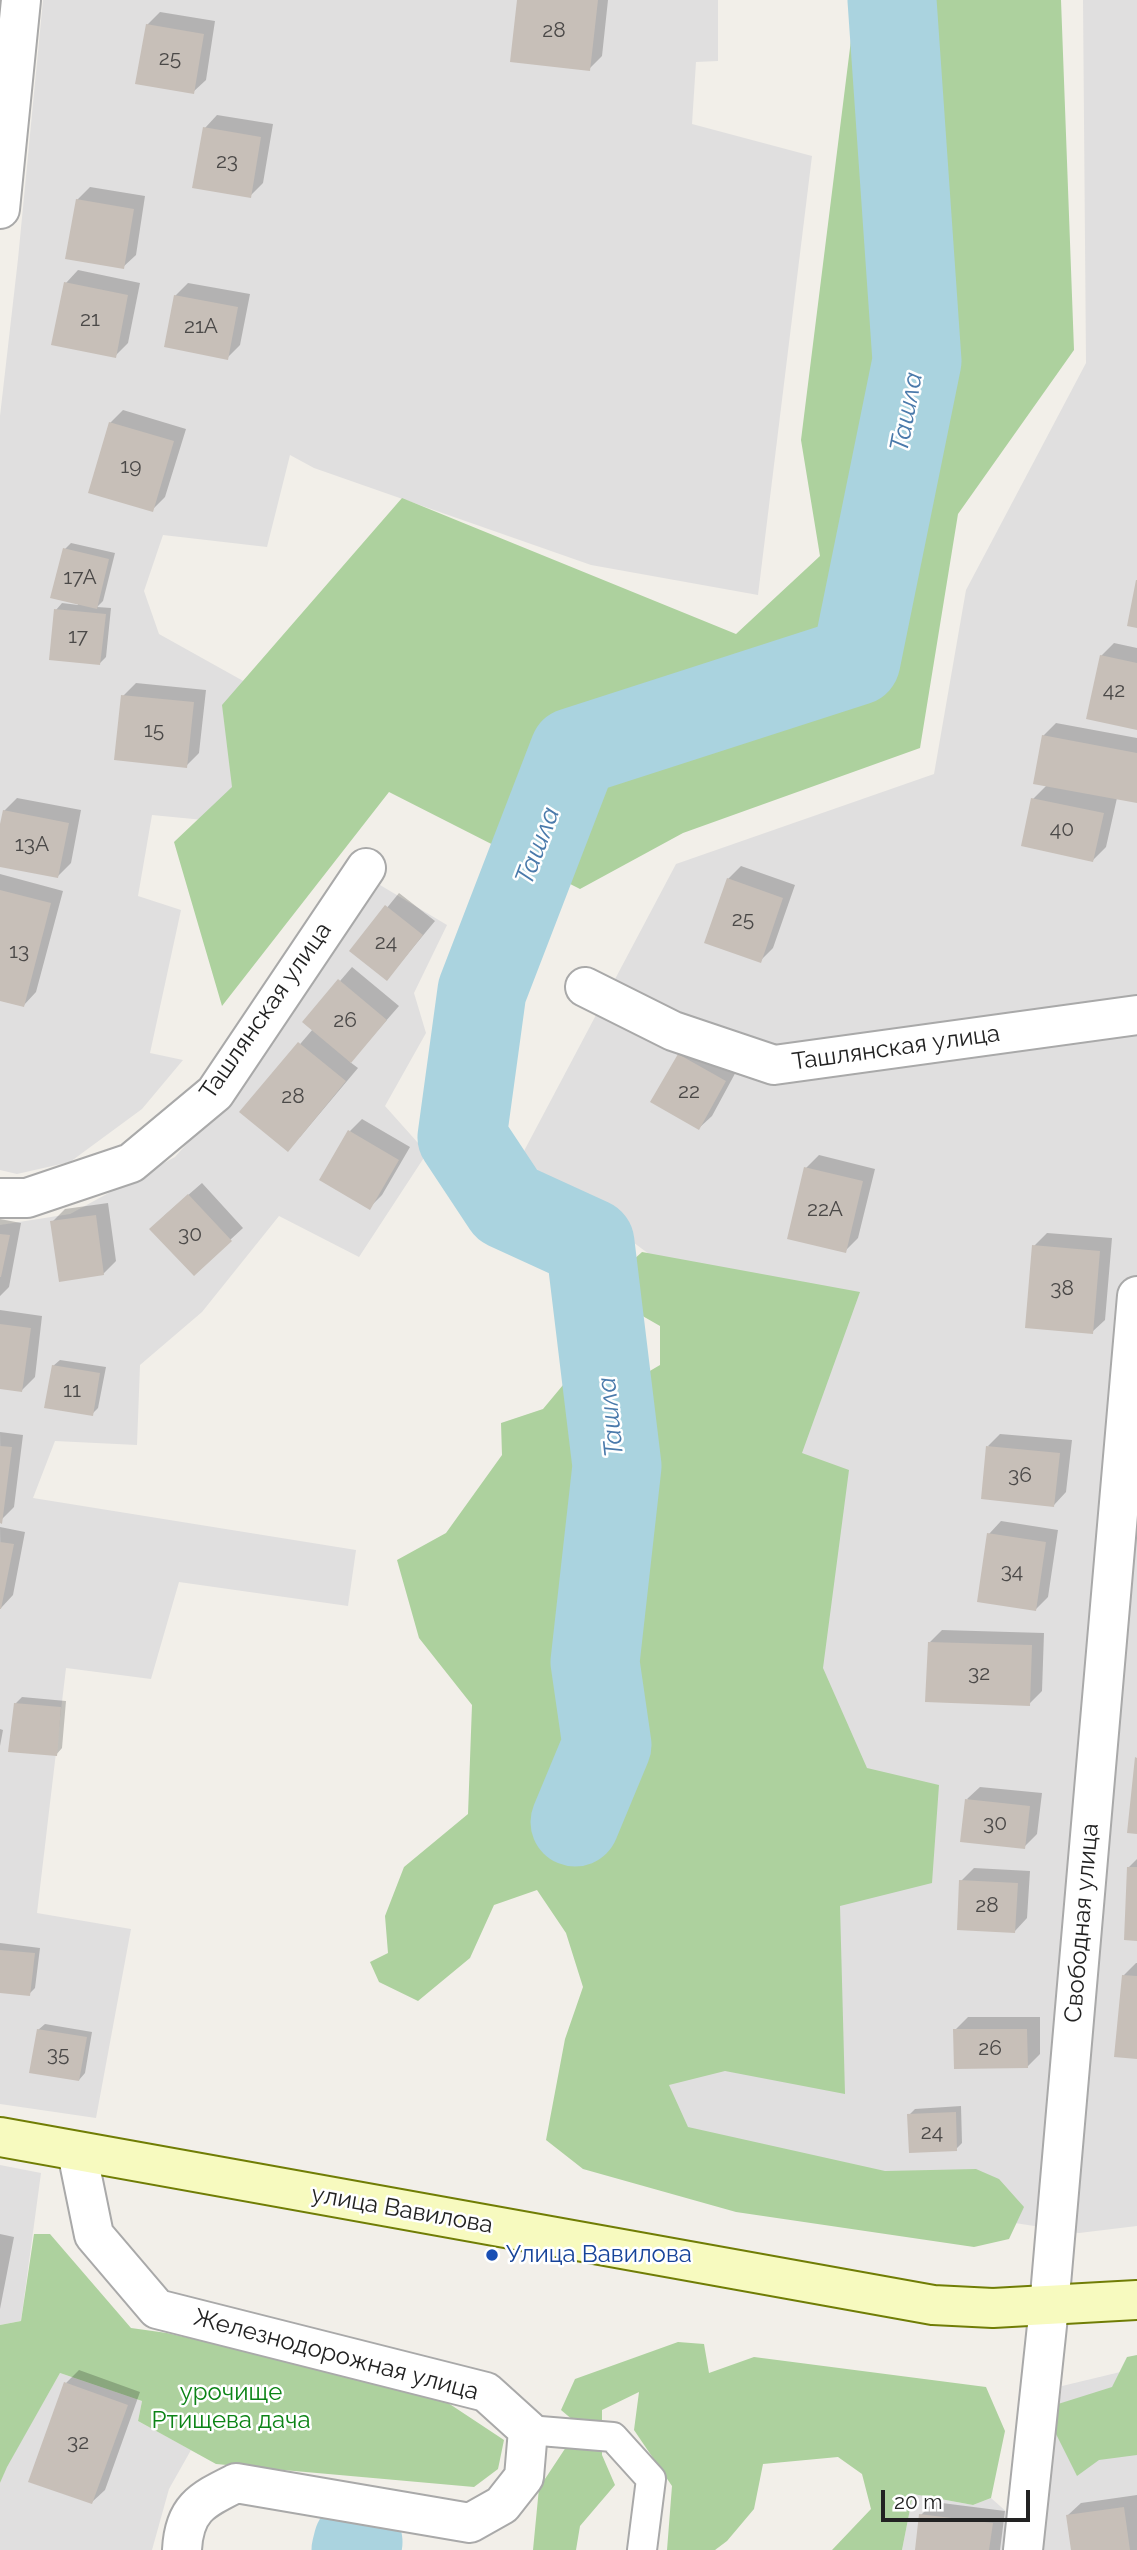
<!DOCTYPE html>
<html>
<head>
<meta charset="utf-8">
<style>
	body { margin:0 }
	#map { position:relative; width:1137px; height:2550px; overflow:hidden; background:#f2efe9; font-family:Raleway,sans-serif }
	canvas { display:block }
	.scale { position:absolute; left:881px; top:2490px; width:149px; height:32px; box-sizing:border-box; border:4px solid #222; border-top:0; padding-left:9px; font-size:21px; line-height:24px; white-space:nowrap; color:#222; -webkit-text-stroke:5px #fff; paint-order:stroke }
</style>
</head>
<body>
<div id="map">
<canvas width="1137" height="2550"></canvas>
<div class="scale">20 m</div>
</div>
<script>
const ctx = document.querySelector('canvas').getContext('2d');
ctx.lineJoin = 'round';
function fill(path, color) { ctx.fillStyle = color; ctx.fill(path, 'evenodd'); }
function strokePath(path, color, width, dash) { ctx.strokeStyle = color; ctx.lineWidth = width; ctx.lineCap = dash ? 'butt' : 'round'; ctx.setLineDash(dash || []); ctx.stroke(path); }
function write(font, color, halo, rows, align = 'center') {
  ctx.font = font + ' Raleway,sans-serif'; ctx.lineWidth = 5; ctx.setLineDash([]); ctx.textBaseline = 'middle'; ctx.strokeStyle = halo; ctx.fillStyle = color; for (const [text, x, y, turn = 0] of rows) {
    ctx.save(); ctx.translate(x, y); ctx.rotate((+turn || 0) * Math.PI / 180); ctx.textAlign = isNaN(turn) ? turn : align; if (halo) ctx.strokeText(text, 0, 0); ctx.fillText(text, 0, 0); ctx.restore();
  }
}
const residential = new Path2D(`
	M43,0H718V61L696,62L692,124L812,156L758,595L591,565L314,468L290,455L267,547L163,535L144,591L159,634L263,692L245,824L152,815L138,896L181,910L150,1053L183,1060L142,1109L70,1162L17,1174L0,1170V416L18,259Z
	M1083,0H1137V2226L1079,2233L829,2194L650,2142L745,1325L622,1234L515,1168L676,864L934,774L966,590L1086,363Z
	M380,885L447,925L414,993L426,1033L385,1106L427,1153L359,1257L279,1216L202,1312L140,1365L137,1445L55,1441L33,1498L356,1550L348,1606L179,1582L151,1679L66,1668L37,1913L131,1929L96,2118L0,2104V1225L70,1214L175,1157L248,1075Z
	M0,2165L41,2173L21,2321L0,2325Z
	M1137,2368V2550H1039L1043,2499L1062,2386Z
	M60,2373L142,2401L138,2421L191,2450L169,2489L152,2550H0V2483L6,2467Z
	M913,2494L973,2505L991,2498L1009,2514L1004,2550H902Z`);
const forest = new Path2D(`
	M856,0H1061L1074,350L958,514L920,748L683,833L580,889L389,792L222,1006L174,842L232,787L222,705L402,498L736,634L820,556L801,440Z
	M642,1252L860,1292L802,1453L849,1470L823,1668L867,1768L939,1785L932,1883L840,1906L845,2094L725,2071L669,2085L688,2127L885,2171L976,2169L999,2179L1024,2207L1009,2239L974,2247L736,2212L583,2169L546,2140L565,2039L583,1987L566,1933L537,1890L494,1905L470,1958L418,2001L379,1982L370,1962L388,1953L385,1916L404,1867L468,1814L472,1705L419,1638L397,1560L446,1533L502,1455L501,1423L543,1409L568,1379L619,1389L660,1365V1326L599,1291Z
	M34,2234H50L131,2328L167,2333L436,2395L504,2440L498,2469L474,2487L216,2464L138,2421L142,2401L60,2373L7,2467L0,2483V2325L21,2321Z
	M678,2342L704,2344L709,2373L754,2357L986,2387L1005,2431L991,2498L973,2505L913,2494L902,2550H832L871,2509L862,2474L838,2457L763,2464L754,2509L727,2541L715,2550H667L672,2486L634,2430L639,2392L602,2410V2455L615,2485L580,2526L576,2550H533L539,2488L580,2426L561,2410L575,2379Z
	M1137,2355V2455L1099,2460L1077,2476L1055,2432L1058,2404L1112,2387L1127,2357Z`);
const shadow = new Path2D(`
	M519,0H608L602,56L589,69Z
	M160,12L215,21L206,80L193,92L147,25Z
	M217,115L273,124L263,183L250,196L205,128Z
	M90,187L145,196L136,255L123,267L77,200Z
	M78,270L140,283L128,343L115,356L66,283Z
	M188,283L250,294L240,345L227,358L175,296Z
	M123,410L186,429L165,497L152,510L110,423Z
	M71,543L115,553L103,601L97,607L111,608L106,657L100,663L56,610L62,603L78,605L65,549Z
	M1114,643L1137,648V728L1101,656Z
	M136,683L206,690L199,753L186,766L123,696Z
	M1056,723L1137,738V801L1117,798L1106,847L1093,860L1033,799L1047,785L1043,736Z
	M17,798L81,810L71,863L58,876L0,865V833L4,811Z
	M741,866L795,885L773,948L760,961L728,879Z
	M0,874L63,891L36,992L24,1005L0,999Z
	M399,893L435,921L387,979L352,951Z
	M352,967L399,1006L350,1062L358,1068L300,1137L242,1112L313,1029L305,1022Z
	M692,1042L738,1068L712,1116L699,1128L679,1055Z
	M362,1119L410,1147L382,1195L369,1208L350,1131Z
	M819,1155L875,1169L858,1238L845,1251L806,1168Z
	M202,1183L243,1228L230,1240L164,1216Z
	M108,1203L116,1261L103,1274L52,1222L65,1209Z
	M0,1219L21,1223L9,1287L0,1296Z
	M1047,1233L1112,1238L1105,1320L1092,1332L1034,1246Z
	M0,1310L42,1316L35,1377L22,1390L0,1387Z
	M60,1360L106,1367L98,1408L92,1414L53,1366Z
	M0,1432L23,1435L14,1507L1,1520Z
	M1000,1434L1072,1440L1066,1492L1054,1505L988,1446Z
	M1001,1521L1058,1530L1048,1597L1036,1609L989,1534Z
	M0,1527L25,1532L13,1595L1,1608Z
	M942,1630L1044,1633L1042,1691L1029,1704L929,1643Z
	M22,1697L66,1701L62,1748L56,1755L15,1704Z
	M0,1729L3,1730L0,1746Z
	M980,1787L1042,1793L1037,1834L1024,1847L967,1799Z
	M1137,1859V1939L1129,1867Z
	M974,1868L1030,1871L1027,1918L1015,1931L961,1881Z
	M0,1943L40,1948L35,1988L29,1994L0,1991Z
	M1136,1963H1137V2057L1123,1976Z
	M968,2017H1040V2054L1027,2067L955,2030Z
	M45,2024L92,2032L85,2073L79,2080L38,2030Z
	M961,2106L962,2143L956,2149L909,2115L915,2109Z
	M0,2234L14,2237L0,2309Z
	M79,2370L140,2392L105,2490L92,2502L66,2383Z
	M1137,2495V2550H1073L1068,2515L1081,2503Z
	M934,2502L1005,2511L1000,2550H917L921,2515Z`);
const river = new Path2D(`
	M575,1822L607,1745L595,1662L617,1466L590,1243L507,1205L462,1137L482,991L574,752L856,661L917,361L892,0
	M356,2550L358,2542`);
const building = new Path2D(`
	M517,0H598L590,71L510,62Z
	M146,24L204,34L194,94L135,84Z
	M203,127L261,137L251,198L192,188Z
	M76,199L134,209L124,269L65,259Z
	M64,282L128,295L116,358L51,345Z
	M174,295L238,307L228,360L164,347Z
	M109,422L174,441L153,512L88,493Z
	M63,548L109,559L97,609L50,598Z
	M1136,580H1137V628L1127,626Z
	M54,609L106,614L100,665L49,660Z
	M1100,655L1137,663V730L1086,719Z
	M121,695L194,702L187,768L114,760Z
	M1042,735L1137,753V803L1033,784Z
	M1031,798L1104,813L1093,862L1021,846Z
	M3,810L69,823L58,878L0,867V824Z
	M727,878L783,898L761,963L704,943Z
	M0,890L51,903L24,1007L0,1001Z
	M385,905L423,935L387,981L349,951Z
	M338,979L387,1020L351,1063L302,1022Z
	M298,1042L346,1081L288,1152L239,1112Z
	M678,1054L726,1081L699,1130L650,1102Z
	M348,1130L399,1160L370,1210L319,1180Z
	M804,1167L863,1181L846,1253L787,1239Z
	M188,1194L232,1241L194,1276L149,1229Z
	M96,1215L104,1275L59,1282L50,1221Z
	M0,1234L10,1235L1,1277H0Z
	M1032,1245L1100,1251L1093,1334L1025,1328Z
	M0,1324L31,1328L22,1392L0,1389Z
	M52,1365L100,1373L93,1416L44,1408Z
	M0,1446L12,1447L2,1524L0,1523Z
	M986,1446L1060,1453L1054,1507L981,1499Z
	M987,1533L1046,1542L1036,1611L977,1602Z
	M0,1542L14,1544L1,1609H0Z
	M928,1642L1032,1645L1030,1706L925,1702Z
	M14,1703L61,1707L57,1756L8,1752Z
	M1135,1757L1137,1758V1834L1127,1833Z
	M965,1799L1030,1806L1025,1849L960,1842Z
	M1127,1867H1137V1941L1124,1940Z
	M959,1880L1018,1883L1015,1933L957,1930Z
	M0,1950L35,1953L30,1996L0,1993Z
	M1122,1975L1137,1976V2059L1114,2057Z
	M37,2029L87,2037L79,2081L29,2073Z
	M953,2029H1027L1028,2068L954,2069Z
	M956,2112L957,2151L909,2153L907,2114Z
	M64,2382L128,2405L92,2504L28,2482Z
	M1124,2507L1130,2550H1071L1066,2515Z
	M919,2514L993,2523L989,2550H915Z`);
const service = new Path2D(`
	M528,2430L613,2437L651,2479L642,2550`);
const minor = new Path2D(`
	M0,209L21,0
	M585,987L673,1031L774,1065L1137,1015
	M0,1198H27L131,1163L215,1093L366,868
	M77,2152L94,2235L157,2309L486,2392L528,2430L524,2477L502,2505L470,2523L236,2483C202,2500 184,2508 182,2550
	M1023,2550L1049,2307L1137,1296`);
const secondary = new Path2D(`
	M0,2137L933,2305L993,2308L1137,2300`);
const markers = [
	[492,2255,7,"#1a4fb4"]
];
const numberNames = [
	["28",554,31],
	["25",170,59],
	["23",227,162],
	["21",90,320],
	["21А",201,327],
	["19",131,467],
	["17А",80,578],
	["17",78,637],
	["42",1114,691],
	["15",154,731],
	["40",1062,830],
	["13А",32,845],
	["25",743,920],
	["24",386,943],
	["13",19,952],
	["26",345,1021],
	["22",689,1092],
	["28",293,1097],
	["22А",825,1210],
	["30",190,1235],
	["38",1062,1289],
	["11",72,1391],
	["36",1020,1476],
	["34",1012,1572],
	["32",979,1674],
	["30",995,1824],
	["28",987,1906],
	["26",990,2049],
	["35",58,2055],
	["24",932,2133],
	["32",78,2443]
];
const streetNames = [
	["Ташлянская улица",266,1011,-55],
	["Ташлянская улица",896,1048,-8],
	["Свободная улица",1082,1923,-85],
	["улица Вавилова",402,2210,10],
	["Железнодорожная улица",336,2355,15]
];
const transitNames = [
	["Улица Вавилова",506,2255]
];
const parkNames = [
	["урочище",231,2393],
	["Ртищева дача",231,2421]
];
const waterNames = [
	["Ташла",907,412,-79],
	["Ташла",538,846,-69],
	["Ташла",611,1417,-96]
];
fill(residential, '#e0dfdf');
fill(forest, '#add19e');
fill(shadow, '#0003');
strokePath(river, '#aad3df', 89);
fill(building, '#c7bfb8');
strokePath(service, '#a9a9a9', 32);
strokePath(minor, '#a9a9a9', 42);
strokePath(secondary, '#707d05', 42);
strokePath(service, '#fff', 28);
strokePath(minor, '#fff', 38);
strokePath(secondary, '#f7fabf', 38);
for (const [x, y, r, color] of markers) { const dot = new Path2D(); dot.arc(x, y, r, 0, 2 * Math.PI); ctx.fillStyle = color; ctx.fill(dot); strokePath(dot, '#fff', 2.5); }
write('21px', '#4b4948', null, numberNames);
write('24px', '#222', '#fff', streetNames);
write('24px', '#164399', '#fff', transitNames, 'left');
write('24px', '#0c8416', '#fff', parkNames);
write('italic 26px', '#4a7aab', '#fff', waterNames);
</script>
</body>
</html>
